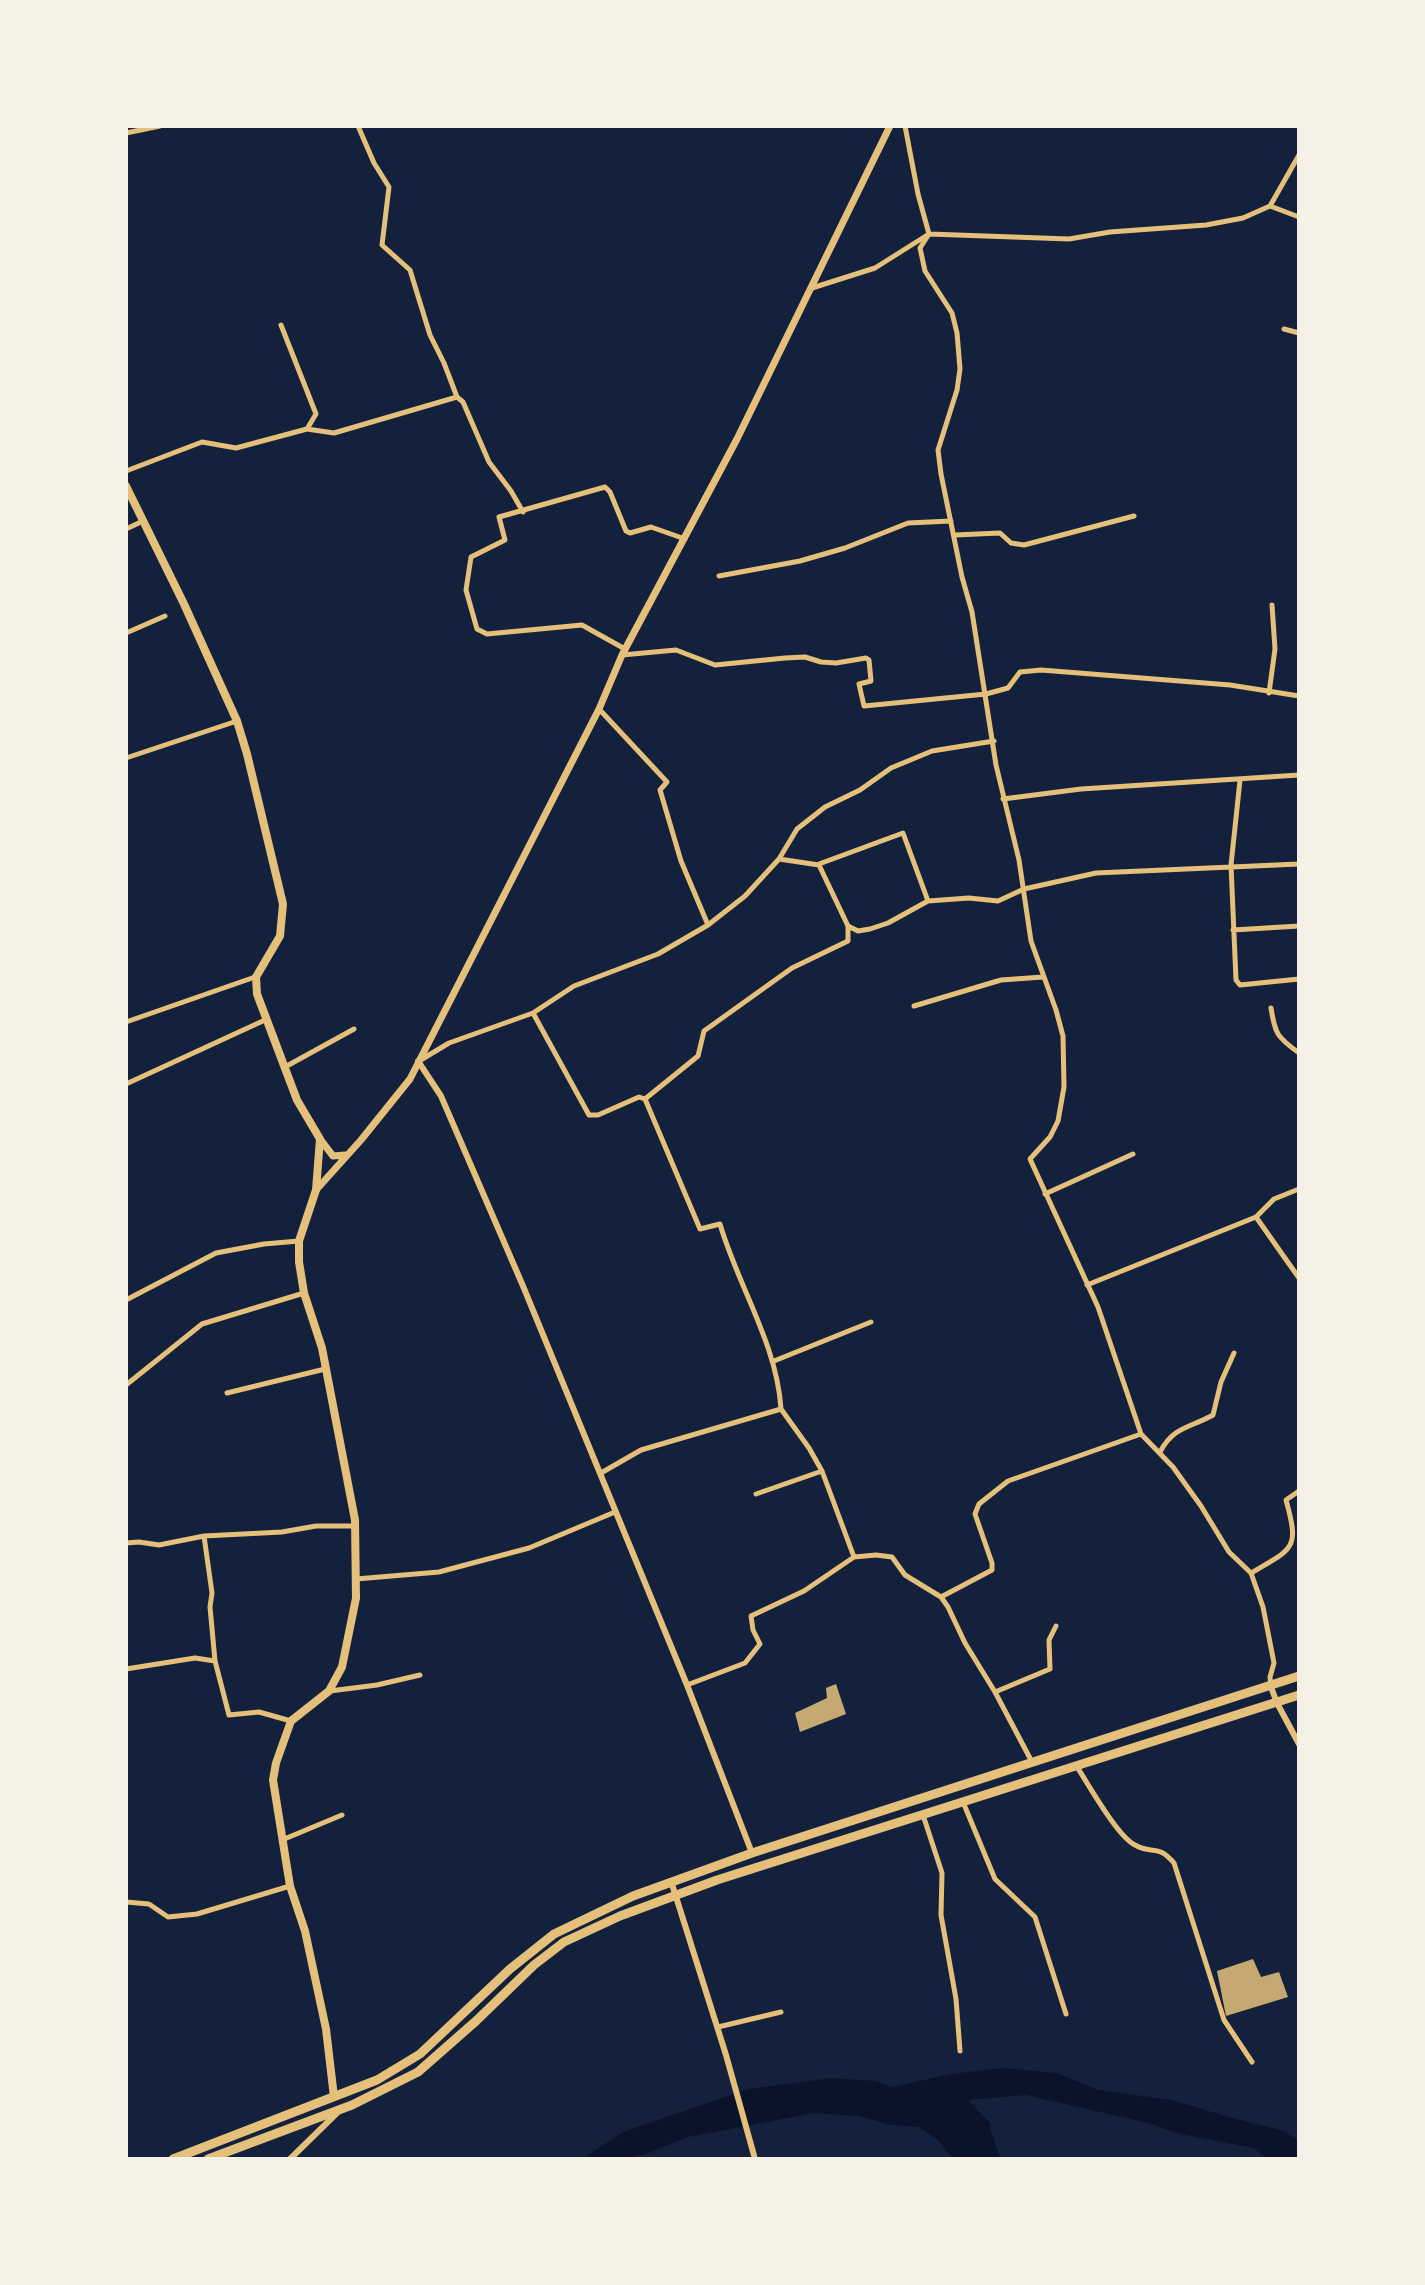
<!DOCTYPE html>
<html>
<head>
<meta charset="utf-8">
<style>
	body { margin:0 }
	#map { position:relative; width:1425px; height:2285px; overflow:hidden; background:#14213d; font-family:"IBM Plex Sans",sans-serif }
	canvas { display:block }
	.frame { position:absolute; inset:0; border:128px solid #f6f1e7; pointer-events:none }
</style>
</head>
<body>
<div id="map">
<canvas width="1425" height="2285"></canvas>
<div class="frame"></div>
</div>
<script>
const ctx = document.querySelector('canvas').getContext('2d');
ctx.lineJoin = 'round';
function fill(path, color) { ctx.fillStyle = color; ctx.fill(path, 'evenodd'); }
function strokePath(path, color, width, dash) { ctx.strokeStyle = color; ctx.lineWidth = width; ctx.lineCap = dash ? 'butt' : 'round'; ctx.setLineDash(dash || []); ctx.stroke(path); }
const water = new Path2D(`
	M1003,2068L1057,2073L1098,2090L1172,2100L1232,2118L1284,2131L1299,2142V2159H1267L1254,2148L1180,2134L1148,2123L1026,2095L968,2100L991,2124L990,2130L1001,2159H953L938,2140L919,2127L891,2125L858,2116L814,2113L688,2137L646,2154L625,2159H582L623,2132L748,2089L831,2078L877,2081L892,2087L951,2074Z`);
const building = new Path2D(`
	M836,1684L846,1714L800,1732L795,1713L827,1698L826,1688Z
	M1253,1959L1261,1977L1279,1972L1288,1997L1226,2016L1217,1971Z`);
const minor = new Path2D(`
	M358,126L374,163L389,187L382,245L410,270L430,335L444,363L457,397
	M905,126L918,194L929,234
	M126,133L160,126
	M1270,206L1299,217
	M929,234L920,248L925,271L952,313L957,333L960,369L957,390L938,450L941,474L962,577L972,612L996,765L1019,860L1031,941L1056,1010L1063,1036L1064,1087L1058,1121L1050,1137L1030,1159L1098,1307L1141,1434L1173,1467L1201,1506L1229,1552L1251,1573L1263,1607L1274,1663L1270,1677L1271,1687
	M812,288L875,268L929,234L1069,239L1110,232L1206,225L1243,218L1270,206L1299,155
	M1284,329L1299,333
	M307,429L334,433L457,397L463,402L489,462L511,491L523,512
	M126,471L202,442L236,448L307,429L316,414L281,325
	M126,529L143,521
	M955,535L1000,533L1011,543L1024,545L1134,516
	M719,576L800,561L845,548L908,523L951,521
	M126,633L165,616
	M625,649L582,625L487,634L477,629L466,590L471,557L505,540L499,517L605,487L610,492L626,531L630,533L651,527L685,539
	M622,655L676,650L715,665L785,658L805,657L821,662L836,663L866,658L869,660L871,681L859,684L864,706L986,694L1008,688L1020,672L1041,670L1230,685L1299,696
	M1269,693L1275,649L1272,605
	M599,709L667,782L660,790L681,861L708,925
	M126,758L237,721
	M1240,780L1231,865L1236,980L1240,985L1299,979
	M1003,799L1081,789L1299,775
	M779,859L797,829L825,807L860,790L891,768L932,751L994,741
	M819,864L903,833L928,901
	M1233,930L1299,926
	M914,1006L1001,980L1043,977
	M1271,1008C1275,1034 1277,1037 1299,1053
	M533,1013L589,1115H598L639,1097L645,1099L700,1229L720,1224C738,1286 777,1344 781,1409
	M126,1022L255,977
	M419,1061L449,1043L533,1013L574,986L658,954L708,925L745,896L779,859L819,865L848,926L858,931L870,929L888,923L928,901L969,898L998,901L1024,889L1096,873L1299,864
	M285,1067L354,1029
	M126,1084L265,1020
	M645,1099L698,1056L704,1031L792,968L848,941V926
	M1045,1194L1133,1154
	M1256,1217L1299,1278
	M1087,1285L1256,1217L1274,1199L1299,1189
	M126,1300L216,1253L264,1244L299,1241
	M774,1361L871,1322
	M126,1385L202,1324L304,1293
	M227,1393L325,1369
	M781,1409L809,1448L822,1471L854,1557L876,1555L892,1557L905,1575L941,1597L948,1607L965,1643L995,1692L1032,1762
	M1160,1452C1174,1426 1190,1428 1213,1415L1221,1382L1234,1353
	M601,1473L641,1450L781,1409
	M756,1494L822,1471
	M204,1536L212,1593L210,1607L215,1661L229,1715L259,1712L291,1721
	M126,1543L139,1542L159,1545L204,1536L282,1532L316,1526H355
	M1251,1573C1293,1548 1300,1550 1286,1500L1299,1491
	M356,1579L439,1572L529,1548L615,1512
	M941,1597L992,1570V1563L975,1514L979,1504L1008,1481L1141,1434
	M126,1669L195,1658L215,1661
	M687,1685L745,1663L760,1644L753,1630L751,1616L804,1591L854,1557
	M330,1691L377,1685L420,1675
	M995,1692L1050,1669L1049,1640L1056,1626
	M1077,1767C1089,1785 1117,1836 1135,1845C1152,1855 1157,1843 1174,1863L1224,2020L1252,2062
	M963,1802L995,1879L1035,1917L1066,2014
	M923,1815L942,1873L941,1915L956,1999L960,2051
	M282,1840L342,1815
	M126,1902L149,1904L168,1917L197,1914L290,1886
	M718,2027L781,2012`);
const tertiary = new Path2D(`
	M418,1061L441,1096L523,1286L687,1685L752,1853
	M1271,1687L1277,1703L1299,1744
	M671,1881L726,2055L755,2159
	M290,2159L337,2113`);
const secondary = new Path2D(`
	M320,1139L333,1156L345,1155
	M316,1190L361,1140L410,1079L599,709L622,655L737,439L890,126`);
const primary = new Path2D(`
	M126,486L184,604L237,721L247,754L283,904L280,936L256,977L257,994L297,1100L320,1139L316,1190L299,1241V1262L304,1293L322,1348L355,1520L356,1598L342,1667L329,1691L291,1721L276,1763L273,1780L290,1886L305,1931L326,2029L334,2097`);
const trunk = new Path2D(`
	M173,2159L377,2080L420,2054L510,1969L554,1934L633,1896L752,1853L1299,1676
	M208,2159L352,2105L418,2072L476,2021L534,1965L564,1942L620,1916L717,1880L1299,1695`);
fill(water, '#0b132b');
fill(building, '#c6a872');
strokePath(minor, '#e5c07b', 5);
strokePath(tertiary, '#e5c07b', 6);
strokePath(secondary, '#e5c07b', 7);
strokePath(primary, '#e5c07b', 8);
strokePath(trunk, '#e5c07b', 9);
</script>
</body>
</html>
